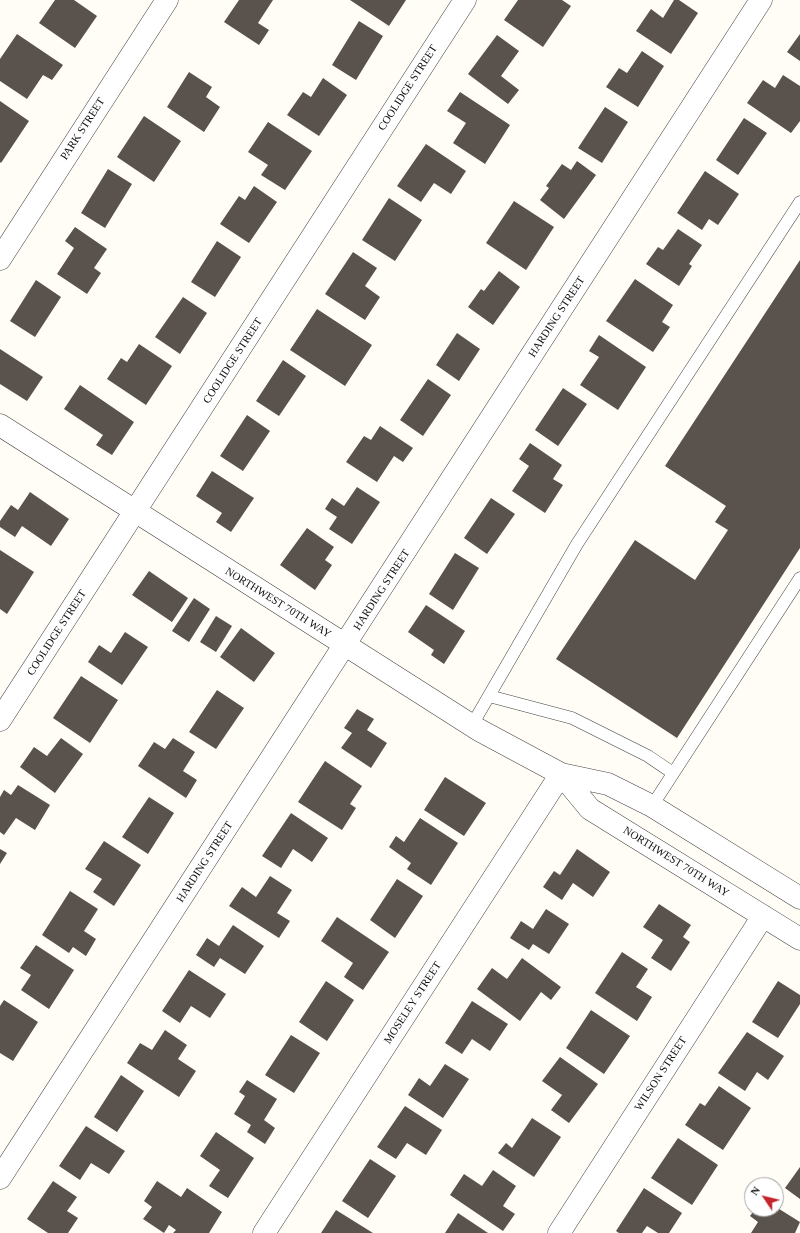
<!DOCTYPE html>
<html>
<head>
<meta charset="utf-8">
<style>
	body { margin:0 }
	#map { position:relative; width:800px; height:1233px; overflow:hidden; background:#fffdf5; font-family:Georgia,serif }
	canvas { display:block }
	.north { position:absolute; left:744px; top:1177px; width:40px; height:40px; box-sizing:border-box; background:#fff; border:1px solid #a0a0a0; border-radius:50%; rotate:305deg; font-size:11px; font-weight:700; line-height:16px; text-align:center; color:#111 }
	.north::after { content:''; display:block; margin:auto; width:14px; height:18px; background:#c4262e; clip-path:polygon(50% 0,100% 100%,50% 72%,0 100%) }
</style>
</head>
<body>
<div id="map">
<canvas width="800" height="1233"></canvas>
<div class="north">N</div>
</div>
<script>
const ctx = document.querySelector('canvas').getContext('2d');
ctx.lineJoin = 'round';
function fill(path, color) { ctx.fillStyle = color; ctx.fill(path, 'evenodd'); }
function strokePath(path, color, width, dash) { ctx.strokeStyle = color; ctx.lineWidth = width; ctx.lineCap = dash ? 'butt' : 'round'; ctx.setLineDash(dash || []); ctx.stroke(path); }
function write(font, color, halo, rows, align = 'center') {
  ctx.font = font + ' Georgia,serif'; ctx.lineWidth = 4; ctx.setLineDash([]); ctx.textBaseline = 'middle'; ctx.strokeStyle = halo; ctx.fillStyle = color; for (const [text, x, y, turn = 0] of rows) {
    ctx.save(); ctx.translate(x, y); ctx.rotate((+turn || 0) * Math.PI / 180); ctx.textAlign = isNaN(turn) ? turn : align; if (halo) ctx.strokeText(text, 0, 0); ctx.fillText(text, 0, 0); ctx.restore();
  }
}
const building = new Path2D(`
	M55,0H74L97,16L75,48L39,23Z
	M239,0H273L258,23L269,30L259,45L224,22Z
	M350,0H406L389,26Z
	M518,0H562L571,6L543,47L504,20Z
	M674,0H679L698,13L671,54L636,31L651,9L663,18Z
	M359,21L383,36L356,80L332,65Z
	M17,34L63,65L52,80L43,75L27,99L0,81V59Z
	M800,34V61L787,52Z
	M497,35L519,51L501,76L519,90L508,104L468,74Z
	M642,51L664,66L638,107L606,87L619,68L627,73Z
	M189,72L212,87L206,97L220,107L204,132L167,107Z
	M783,75L800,86V121L791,133L747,103L763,80L775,88Z
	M323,78L347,95L319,136L287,115L303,92L311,97Z
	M460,92L510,125L485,164L453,143L466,123L447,111Z
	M0,101L29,121L1,163L0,162Z
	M605,107L628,122L602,163L578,148Z
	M144,116L181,141L154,182L117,157Z
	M744,118L767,133L738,175L716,160Z
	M268,122L312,151L285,190L261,175L268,165L248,152Z
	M426,144L466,171L451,194L434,183L421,202L397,186Z
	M577,161L596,175L564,219L540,200L549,188L546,186L562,164L571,170Z
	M108,169L132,184L105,228L81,213Z
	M705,171L739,194L718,225L709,219L702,230L677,213Z
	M254,186L277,202L249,243L220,224L239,196L245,200Z
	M389,198L422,220L395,261L362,240Z
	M514,201L554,227L526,270L486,243Z
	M75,227L107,249L94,268L101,273L87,294L57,274L74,248L65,241Z
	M678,229L702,245L689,264L692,266L679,286L646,264L658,247L663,250Z
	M217,241L241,257L215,297L191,282Z
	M353,252L377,268L365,286L380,297L365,320L325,294Z
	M800,260V548L677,738L556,659L635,540L695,580L728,530L715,522L726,506L665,466Z
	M499,271L520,287L493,325L468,307L481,289L484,291Z
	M635,279L673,305L662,322L670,327L653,352L606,321Z
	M36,280L61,297L35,337L10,321Z
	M183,297L207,313L180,354L155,337Z
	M317,309L372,345L345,386L290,350Z
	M457,333L480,349L459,381L436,365Z
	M599,335L646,367L618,410L580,385L599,357L589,351Z
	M139,344L172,366L146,405L107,379L121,358L127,362Z
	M0,349L43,377L27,401L0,384Z
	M283,360L306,376L279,416L256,401Z
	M428,379L451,395L423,436L400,420Z
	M80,385L134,422L112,455L96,445L103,435L64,409Z
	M563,388L587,404L558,446L535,430Z
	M247,415L270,431L243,471L220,456Z
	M380,426L413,448L403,462L394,456L377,482L346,462L364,436L371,440Z
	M530,443L562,465L553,479L563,485L545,513L512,491L529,466L519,459Z
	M212,471L254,498L231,532L216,522L222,513L196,496Z
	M357,487L380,502L352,544L329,529L337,517L325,509L332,498L344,506Z
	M30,492L69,519L51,546L22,526L15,537L0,527V521L11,505L18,510Z
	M491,498L515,514L487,554L464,538Z
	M307,528L334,547L325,560L332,565L315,590L280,565Z
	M0,550L34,572L7,614L0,609Z
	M455,553L479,568L453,610L429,594Z
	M149,571L188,598L172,622L132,595Z
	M194,598L210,609L189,642L172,631Z
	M426,605L465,631L444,664L431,655L434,650L408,632Z
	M216,616L232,626L216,652L200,642Z
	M241,628L275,653L254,682L220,657Z
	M125,632L148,647L122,685L88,662L99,645L111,653Z
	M81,676L118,700L90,743L53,718Z
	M217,690L244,708L216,749L189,732Z
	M357,709L374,719L367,730L387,743L371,768L341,748L352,733L344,728Z
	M61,738L83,754L55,793L20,767L34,747L47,756Z
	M173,738L195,752L183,771L197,780L186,798L138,766L154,742L165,749Z
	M325,761L362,786L350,804L356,808L342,830L298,802Z
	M445,777L486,803L464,836L424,810Z
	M18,785L50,805L35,830L16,818L4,835L0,832V797L4,790L11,795Z
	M149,797L174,813L148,854L122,837Z
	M291,813L328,838L312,862L293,849L281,868L262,856Z
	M420,818L458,843L431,885L407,869L411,863L389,847L396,836L404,842Z
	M104,841L141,865L114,906L93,892L102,879L85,869Z
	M0,849L7,853L0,864Z
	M577,849L610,872L593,897L573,883L562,900L543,887L554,871L560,875Z
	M270,876L292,890L277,913L290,921L279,938L229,906L242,887L256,897Z
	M397,879L423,896L395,938L370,920Z
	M70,891L98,909L84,931L96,939L86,956L73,947L69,953L42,935Z
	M659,904L691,925L683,937L690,942L671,971L651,958L663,940L643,927Z
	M546,909L569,924L549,954L533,944L529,950L510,938L521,921L533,929Z
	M337,917L389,952L363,990L344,977L353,963L321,941Z
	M233,925L264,946L245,974L220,958L214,967L196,955L207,938L219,946Z
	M36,945L74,970L49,1009L21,990L31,975L20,968Z
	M622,952L648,969L636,987L652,997L637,1021L595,993Z
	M522,958L561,987L551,1000L541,992L520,1021L477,989L492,968L507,979Z
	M189,970L226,994L210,1018L191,1006L180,1023L162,1011Z
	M326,981L354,1000L327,1041L299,1022Z
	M778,981L800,995V1004L778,1038L752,1022Z
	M4,1000L38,1022L13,1061L0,1053V1006Z
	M472,1001L508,1024L490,1051L472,1039L462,1054L445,1043Z
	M591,1010L630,1036L604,1074L566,1048Z
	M165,1030L187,1045L178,1059L196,1071L179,1097L127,1063L140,1043L152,1050Z
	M747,1032L784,1056L768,1080L757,1072L745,1091L718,1073Z
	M291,1035L320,1053L294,1093L265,1075Z
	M560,1057L598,1084L569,1123L551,1110L562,1095L542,1081Z
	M445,1064L469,1079L443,1118L408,1095L419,1078L430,1086Z
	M121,1075L144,1091L117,1132L94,1117Z
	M247,1080L277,1099L264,1120L275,1128L265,1144L247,1132L251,1125L234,1114L245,1096L239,1092Z
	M719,1086L751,1108L723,1150L685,1125L700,1103L705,1106Z
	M405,1106L442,1130L426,1155L407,1143L396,1159L377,1147Z
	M532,1118L561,1137L534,1177L498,1153L506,1143L512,1148Z
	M86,1126L125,1151L109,1174L91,1163L80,1180L59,1166Z
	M216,1132L254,1158L228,1198L209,1186L220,1170L200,1156Z
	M678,1138L718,1165L692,1205L651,1178Z
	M370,1159L396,1176L368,1218L342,1201Z
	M800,1167V1199L785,1188Z
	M493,1170L516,1186L503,1206L515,1214L503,1231L450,1195L464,1174L482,1186Z
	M53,1181L77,1197L67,1211L78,1218L68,1233H48L27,1219Z
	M157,1181L181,1197L187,1188L222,1212L209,1233H173L176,1230L169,1225L164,1233L143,1219L152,1207L144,1201Z
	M644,1188L682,1213L669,1233H658L647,1226L642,1233H619L616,1231Z
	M776,1207L800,1222L795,1233H751L758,1222L750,1216L755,1209H776Z
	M336,1210L373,1233H321Z
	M458,1213L488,1233H445Z`);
const lane = new Path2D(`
	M489,696L572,718L648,756L673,773
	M472,725L577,544L800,202
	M652,806L800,578`);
const street = new Path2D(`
	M0,259L167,0
	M0,425L479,730L561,774L608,784L652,806L800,898
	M0,720L465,0
	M561,774L590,809L800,939
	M0,1178L761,0
	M264,1233L561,774
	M559,1233L763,916`);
const streetNames = [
	["COOLIDGE STREET",408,88,-57],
	["PARK STREET",83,129,-57],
	["HARDING STREET",557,317,-57],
	["COOLIDGE STREET",233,361,-57],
	["HARDING STREET",382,590,-57],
	["NORTHWEST 70TH WAY",278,603,32],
	["COOLIDGE STREET",57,633,-57],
	["HARDING STREET",205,862,-57],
	["NORTHWEST 70TH WAY",676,862,32],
	["MOSELEY STREET",413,1003,-57],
	["WILSON STREET",661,1074,-57]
];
fill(building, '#5a524d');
strokePath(lane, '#444', 13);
strokePath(street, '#444', 23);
strokePath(lane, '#fff', 12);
strokePath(street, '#fff', 22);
write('11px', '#111', '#fff', streetNames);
</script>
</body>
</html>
